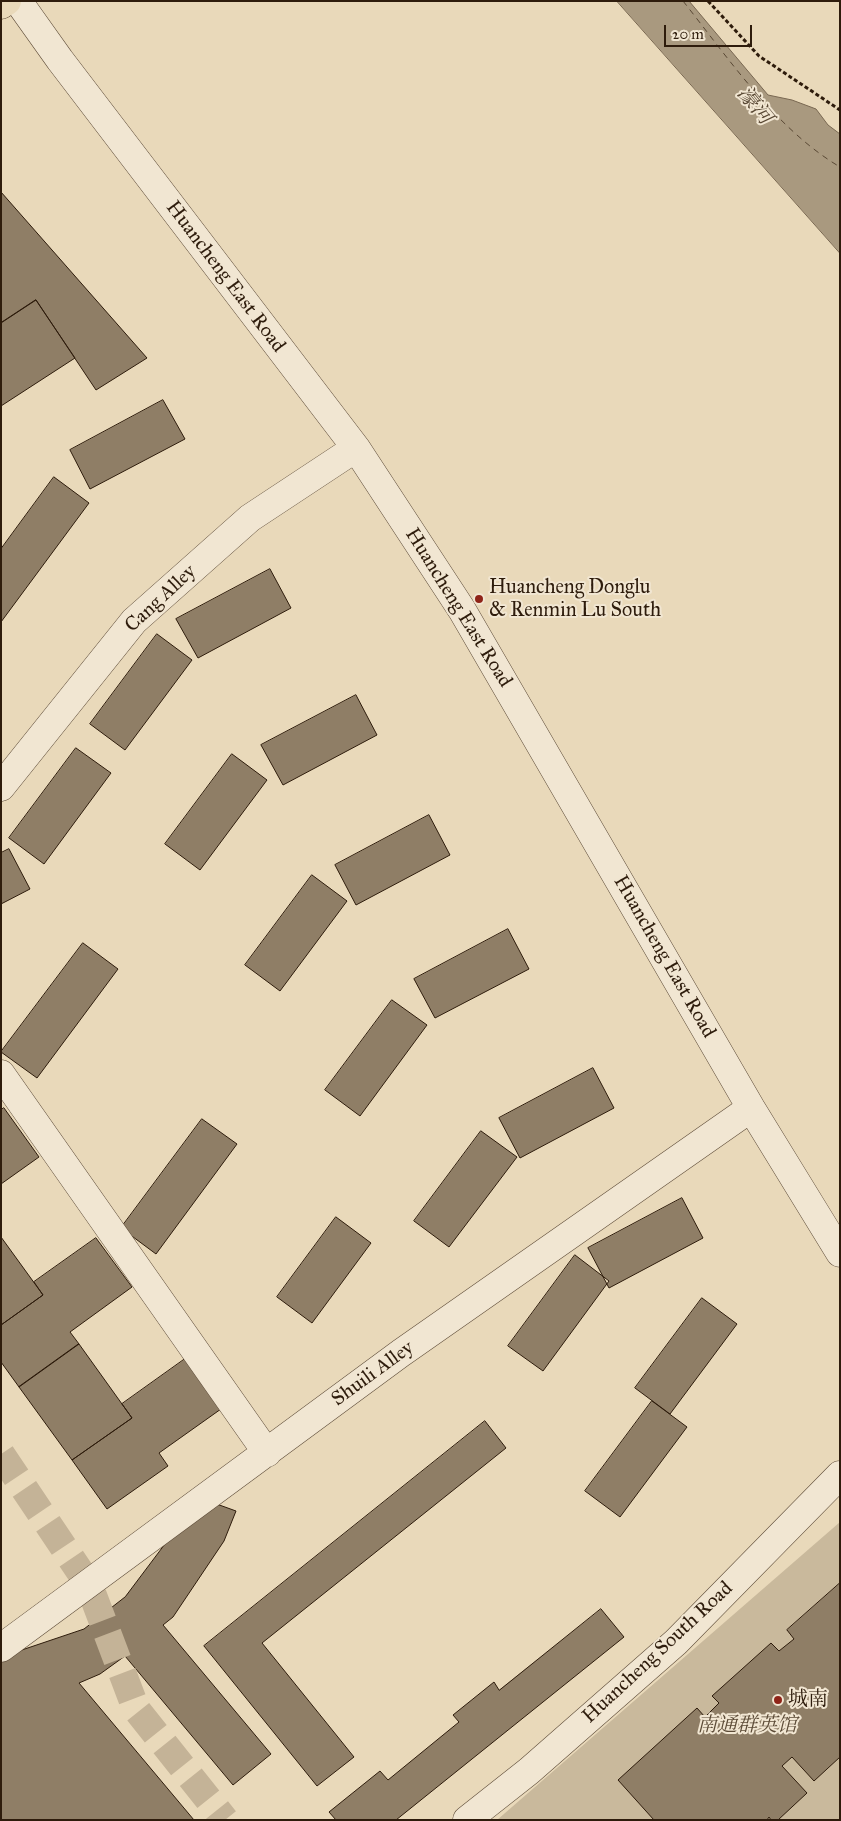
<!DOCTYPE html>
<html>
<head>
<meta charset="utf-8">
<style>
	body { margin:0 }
	#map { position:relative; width:841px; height:1821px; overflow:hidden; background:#e9d9ba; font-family:"IM FELL Great Primer",serif }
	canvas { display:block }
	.frame { position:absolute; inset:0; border:2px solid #2e1c0c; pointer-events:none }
	.scale { position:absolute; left:664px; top:25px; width:88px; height:22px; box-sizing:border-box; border:2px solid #2e1c0c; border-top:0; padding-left:6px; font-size:15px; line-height:18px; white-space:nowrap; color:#2e1c0c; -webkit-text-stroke:4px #f1e6d2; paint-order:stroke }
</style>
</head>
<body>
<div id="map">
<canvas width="841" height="1821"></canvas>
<div class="frame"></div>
<div class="scale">20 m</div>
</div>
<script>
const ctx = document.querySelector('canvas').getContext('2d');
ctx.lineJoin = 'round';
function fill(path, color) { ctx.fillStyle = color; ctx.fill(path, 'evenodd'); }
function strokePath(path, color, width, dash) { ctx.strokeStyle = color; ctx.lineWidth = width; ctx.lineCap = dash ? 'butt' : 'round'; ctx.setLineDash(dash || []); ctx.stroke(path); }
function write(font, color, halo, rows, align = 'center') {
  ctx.font = font + ' "IM FELL Great Primer","Noto Serif SC",serif'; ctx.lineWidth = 4; ctx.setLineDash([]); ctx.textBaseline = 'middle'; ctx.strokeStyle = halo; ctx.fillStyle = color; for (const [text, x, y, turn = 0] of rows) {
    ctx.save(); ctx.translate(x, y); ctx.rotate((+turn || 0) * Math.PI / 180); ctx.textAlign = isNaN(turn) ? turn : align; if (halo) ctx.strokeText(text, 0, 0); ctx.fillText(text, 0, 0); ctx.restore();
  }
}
const green = new Path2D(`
	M840,1522V1820H497Z`);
const water = new Path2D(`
	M617,1H689L768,95L792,100L816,109L828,125L840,134V253Z`);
const ferry = new Path2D(`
	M683,1C729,59 776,129 840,167`);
const building = new Path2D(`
	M1,192L147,358L96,390L36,300L1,323Z
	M36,300L75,358L1,406V323Z
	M163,400L185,439L90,489L70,450Z
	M54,477L89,503L1,622V549Z
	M270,569L291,608L198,658L176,619Z
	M157,634L192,660L125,750L90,724Z
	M356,695L377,735L283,785L261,745Z
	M76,748L111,773L44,864L9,838Z
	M232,754L267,780L200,870L165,844Z
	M429,815L450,855L356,905L335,865Z
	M9,849L30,889L1,904V853Z
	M312,875L347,901L280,991L245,965Z
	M508,929L529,969L435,1018L414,979Z
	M83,943L118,969L37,1078L1,1052Z
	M392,1000L427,1025L360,1116L325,1090Z
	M593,1068L614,1108L520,1158L499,1118Z
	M4,1108L39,1157L1,1184V1110Z
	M202,1119L237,1144L156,1254L121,1228Z
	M481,1131L517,1157L449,1247L414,1221Z
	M682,1198L703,1238L609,1288L588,1248Z
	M336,1217L371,1243L312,1323L277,1297Z
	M1,1237L43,1295L1,1325Z
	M96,1238L132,1287L70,1332L79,1344L19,1387L1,1362V1325L43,1295L34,1282Z
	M575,1255L609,1281L543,1371L508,1346Z
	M702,1298L737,1324L670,1414L635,1388Z
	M79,1344L132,1418L72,1460L19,1387Z
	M185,1359L221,1409L159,1453L168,1466L107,1509L72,1460L132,1418L122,1404Z
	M652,1401L687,1427L620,1517L585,1491Z
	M485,1421L506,1448L262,1643L354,1757L317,1786L204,1646Z
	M200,1498L236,1511L224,1541L173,1617L163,1625L271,1754L233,1785L125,1656L100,1674L79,1683L194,1820H1V1657L84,1629L125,1597Z
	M840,1583V1757L814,1781L792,1757L782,1766L807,1793L778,1820H771L769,1817L767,1820H654L618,1780L697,1708L705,1717L719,1703L712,1696L771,1643L779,1651L794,1639L787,1630Z
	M601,1609L624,1637L396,1820H336L329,1812L380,1771L388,1780L459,1722L453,1715L494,1682L499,1690Z`);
const minorTunnel = new Path2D(`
	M1,1454L89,1585L136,1709L225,1820`);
const path = new Path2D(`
	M708,1L759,56L840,110`);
const minor = new Path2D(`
	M18,1L60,60L356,448L462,610L751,1108L840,1253
	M1,787L134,621L250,518L356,448
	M1,1074L267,1453
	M1,1648L401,1353L751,1108
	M467,1820L529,1771L676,1642L840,1475`);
const major = new Path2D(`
	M1,5L7,1`);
const markers = [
	[479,599,5,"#8f2418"],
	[778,1700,5,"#8f2418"]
];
const streetNames = [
	["Huancheng East Road",225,277,53],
	["Cang Alley",161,599,-43],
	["Huancheng East Road",458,608,58],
	["Huancheng East Road",664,957,60],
	["Shuili Alley",373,1374,-36],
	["Huancheng South Road",658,1653,-43]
];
const poiNames = [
	["Huancheng Donglu",489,588],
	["& Renmin Lu South",489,611],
	["城南",788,1700]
];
const parkNames = [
	["南通群英馆",747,1726]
];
const waterNames = [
	["濠河",754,106,51]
];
fill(green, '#c9b99c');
fill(water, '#a9997f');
strokePath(water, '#786751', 1);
strokePath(ferry, '#594834', 1, [6, 5]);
fill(building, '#8f7e66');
strokePath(building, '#2e1c0c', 1);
strokePath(minorTunnel, '#c4b397', 28, [28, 14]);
strokePath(minor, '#5d4b38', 29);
strokePath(major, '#2e1c0c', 29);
strokePath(path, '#2e1c0c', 3, [4, 2.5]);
strokePath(minor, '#f1e6d2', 28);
strokePath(major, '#e9d9ba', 28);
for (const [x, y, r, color] of markers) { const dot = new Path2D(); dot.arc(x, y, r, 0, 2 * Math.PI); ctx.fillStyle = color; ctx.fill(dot); strokePath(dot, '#f1e6d2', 2); }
write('20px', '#2e1c0c', '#f1e6d2', streetNames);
write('20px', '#2e1c0c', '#f1e6d2', poiNames, 'left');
write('italic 20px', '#5c4b37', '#f1e6d2', parkNames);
write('italic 21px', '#594834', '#f1e6d2', waterNames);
</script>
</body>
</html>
